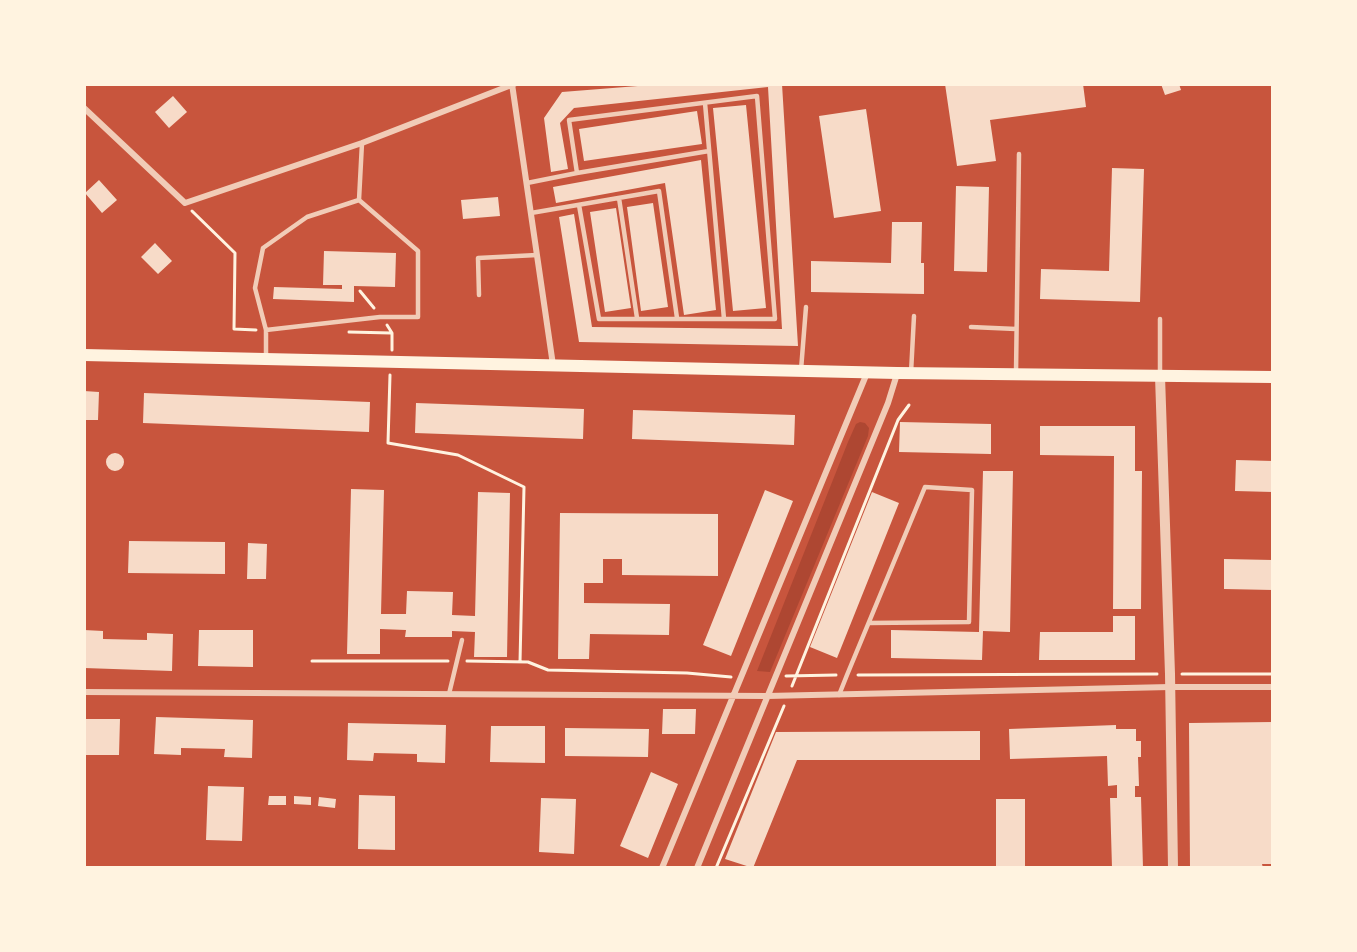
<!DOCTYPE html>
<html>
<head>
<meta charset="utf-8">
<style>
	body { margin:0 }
	#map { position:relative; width:1357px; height:952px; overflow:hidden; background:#c8553d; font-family:"PT Sans Narrow",sans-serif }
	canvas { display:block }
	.frame { position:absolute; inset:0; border:86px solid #fff3e0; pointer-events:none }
</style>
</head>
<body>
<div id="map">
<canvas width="1357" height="952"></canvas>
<div class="frame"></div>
</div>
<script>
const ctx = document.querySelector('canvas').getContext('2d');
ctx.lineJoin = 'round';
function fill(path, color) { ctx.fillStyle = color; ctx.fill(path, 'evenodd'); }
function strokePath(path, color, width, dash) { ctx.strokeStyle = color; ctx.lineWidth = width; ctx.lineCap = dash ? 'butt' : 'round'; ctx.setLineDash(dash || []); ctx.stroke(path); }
const green = new Path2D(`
	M860,422L865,423L869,428L868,436L770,672L757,671L848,442L856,424Z`);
const building = new Path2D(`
	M663,84H782L798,346L579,342L559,217L574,214L592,327L782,329L768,87L574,108L560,123L568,169L551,172L544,118L562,92Z
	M945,84H1083L1086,107L990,120L996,161L957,166Z
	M1161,84H1179L1181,90L1165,95Z
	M173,96L187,112L169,128L155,112Z
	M746,105L766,308L733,311L713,108Z
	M866,109L881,211L834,218L819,116Z
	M697,111L702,144L584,161L579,129Z
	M701,160L716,310L684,315L665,183L556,203L553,187Z
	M1112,168L1144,169L1140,302L1040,299L1041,269L1109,271Z
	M99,180L117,200L102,213L85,193Z
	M956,186L989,187L987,272L954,271Z
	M498,197L500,216L463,219L461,200Z
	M653,203L668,307L641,311L627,207Z
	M616,208L631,308L605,312L590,212Z
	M892,222H922L921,263H924V294L811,292V261L891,263Z
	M155,243L172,261L158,274L141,257Z
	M324,251L396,253L395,287L354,286V302L273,299L274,287L342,289V285H323Z
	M84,391L99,392L98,420H84Z
	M144,393L370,402L369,432L143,423Z
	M416,403L584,409L583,439L415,433Z
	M633,410L795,415L794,445L632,439Z
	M900,422L991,424V454L899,452Z
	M1040,426H1135V471H1142L1141,609H1113L1114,456L1040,455Z
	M106 462a9 9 0 1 1 18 0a9 9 0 1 1-18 0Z
	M1236,460L1273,461V492L1235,491Z
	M983,471H1013L1010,632L983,631L982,660L891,658V630L979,632Z
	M351,489L384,490L381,614H406L407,591L453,592L452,615L475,616L478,492L510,493L507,657H474L475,632L452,631V637H405L406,630L380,629V654H347Z
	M765,490L793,501L731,656L703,645Z
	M872,492L899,503L837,658L810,647Z
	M560,513L718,514V576L622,575V559H603V583H584V603L670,604L669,635L590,634L589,659H558Z
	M129,541L225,542V574L128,573Z
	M248,543L267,544L266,579H247Z
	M1224,559L1273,560V590L1224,589Z
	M1113,616H1135V660H1039L1040,632H1113Z
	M84,630L103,631V639L147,640V633L173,634L172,671L84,668Z
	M199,630H253V667L198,666Z
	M663,709H696L695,734H662Z
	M156,717L253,720L252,758L224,757L225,749L181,748V755L154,754Z
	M84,719H120L119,755H84Z
	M1273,722V864H1262L1263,868H1190L1189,723Z
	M348,723L446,725L445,763L417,762V754L374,753L373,761L347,760Z
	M1116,725V729H1136V741H1141V757H1138L1139,786H1135V797H1141L1143,868H1112L1110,798H1117V785L1108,786L1107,756L1010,759L1009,729Z
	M491,726H545V763L490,762Z
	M565,728L649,729L648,757L565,756Z
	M980,731V760H797L753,868L725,859L776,732Z
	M651,772L678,784L648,858L620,846Z
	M208,786L244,787L242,841L206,840Z
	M359,795L395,796V850L358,849Z
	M269,796H286V805H268Z
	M294,796L311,797V805L294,804Z
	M319,797L336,799L335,808L318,806Z
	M541,798L576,799L574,854L539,852Z
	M996,799H1025V868H996Z`);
const path = new Path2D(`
	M192,211L235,253L234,329L256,330
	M360,291L374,308
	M387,325L392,333V350
	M349,332L391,333
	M390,375L388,443L458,455L524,487L520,662
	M312,661H448
	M467,661L528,662L548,670L687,673L731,677
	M1182,674H1273
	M858,675L1157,674
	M786,676L836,675
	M792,686L898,420L909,405
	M716,868L784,706`);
const service = new Path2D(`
	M705,103L724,319
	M577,173L569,120L757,96L775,319H599L579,205
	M527,183L577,173L709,151
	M619,198L637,318
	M359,200L362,143
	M531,213L659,191L677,318
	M479,295L478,258L537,255
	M1160,319V373
	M971,327L1016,329
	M266,330L380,317H418V251L359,200
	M266,359V330L255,288L263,248L307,217L359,200
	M801,370L806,307
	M911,373L914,316
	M1016,373L1019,154
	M449,694L462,640
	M839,695L847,675L925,487L972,490L969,622L869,623`);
const minor = new Path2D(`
	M512,84L553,365
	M84,108L185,203L362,143L514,84
	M84,692L767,696L1170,687H1273
	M662,868L867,373
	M697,868L888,403L897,374`);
const tertiary = new Path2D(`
	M1160,376L1170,674L1173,868`);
const secondary = new Path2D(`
	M84,355L897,373L1273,377`);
fill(green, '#ae4732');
fill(building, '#f7dbc8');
strokePath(path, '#fff3e0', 3);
strokePath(service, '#f1ccb7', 4.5);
strokePath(minor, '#f1ccb7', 6);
strokePath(tertiary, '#f1ccb7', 10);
strokePath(secondary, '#fff3e0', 12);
</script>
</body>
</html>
